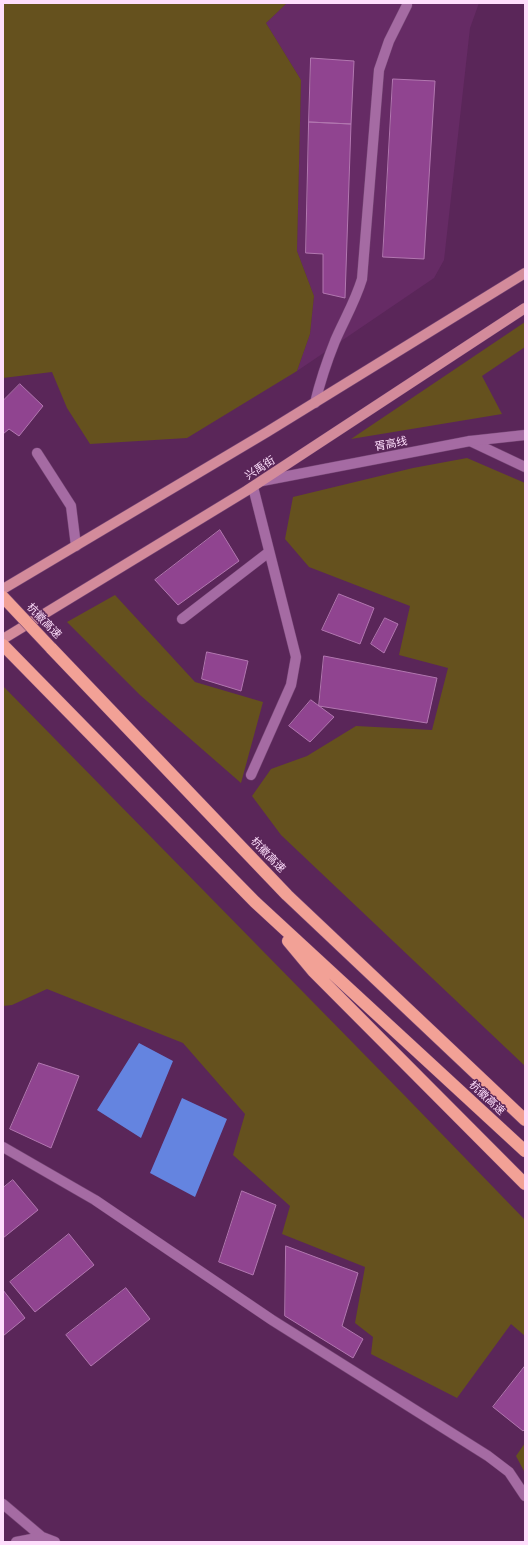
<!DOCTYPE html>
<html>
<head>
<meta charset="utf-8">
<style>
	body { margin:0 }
	#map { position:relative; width:528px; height:1545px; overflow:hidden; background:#5a2659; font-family:"Asap Condensed",sans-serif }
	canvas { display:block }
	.frame { position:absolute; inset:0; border:4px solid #fedefc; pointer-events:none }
</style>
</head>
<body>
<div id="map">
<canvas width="528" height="1545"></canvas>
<div class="frame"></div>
</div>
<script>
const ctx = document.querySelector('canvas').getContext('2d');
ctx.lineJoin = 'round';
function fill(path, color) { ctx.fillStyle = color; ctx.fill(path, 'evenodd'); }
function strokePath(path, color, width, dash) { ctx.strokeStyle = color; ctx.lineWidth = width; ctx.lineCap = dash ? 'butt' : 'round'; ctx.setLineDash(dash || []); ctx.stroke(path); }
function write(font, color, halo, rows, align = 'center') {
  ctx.font = font + ' "Asap Condensed","Noto Sans SC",sans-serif'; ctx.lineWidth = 3; ctx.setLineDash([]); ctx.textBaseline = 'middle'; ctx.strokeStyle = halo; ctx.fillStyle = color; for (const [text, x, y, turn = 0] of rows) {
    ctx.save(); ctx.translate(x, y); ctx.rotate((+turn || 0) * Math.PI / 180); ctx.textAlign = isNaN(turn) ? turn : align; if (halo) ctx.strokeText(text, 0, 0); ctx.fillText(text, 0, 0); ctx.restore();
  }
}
const built = new Path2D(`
	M287,3H479L470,28L444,260L434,278L297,371L310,334L314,296L297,251L301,80L266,23Z`);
const green = new Path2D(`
	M3,3H287L266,23L301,80L297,251L314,296L310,334L297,371L187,438L90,444L67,408L52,372L3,378Z
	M525,322V347L482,376L502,414L351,439Z
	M467,458L525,483V1066L281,835L252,796L271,769L307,756L356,726L432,730L448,668L399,655L410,606L309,567L285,539L293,497L413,468Z
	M115,595L195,682L263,702L241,783L140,695L67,622Z
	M3,686L406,1097L525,1220V1336L511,1324L457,1398L371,1354L373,1337L355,1323L365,1267L282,1234L290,1206L233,1155L245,1114L183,1043L47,989L12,1005L3,1006Z
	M525,1443V1473L516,1456Z`);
const water = new Path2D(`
	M139,1043L173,1061L141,1138L97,1110Z
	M182,1098L227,1119L195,1197L150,1173Z`);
const building = new Path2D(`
	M311,58L354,61L351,124L309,122Z
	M393,79L435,81L424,259L383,257Z
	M309,122L351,124L345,298L323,293V254L306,253Z
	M20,384L43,406L19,436L9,429L3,434V401Z
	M220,530L239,561L178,605L155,580Z
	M339,594L374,608L360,644L322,630Z
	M385,618L398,624L384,653L371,644Z
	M207,652L248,661L241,691L202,679Z
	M324,656L437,678L427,723L319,706Z
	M311,700L334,717L310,742L289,726Z
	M39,1063L79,1076L51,1148L10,1129Z
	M13,1180L38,1210L3,1238V1188Z
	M242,1191L276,1205L253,1275L219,1262Z
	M69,1234L94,1265L35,1312L10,1282Z
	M286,1246L358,1273L342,1326L363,1339L353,1358L285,1316Z
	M126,1288L150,1319L91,1366L66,1335Z
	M3,1290L25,1318L3,1336Z
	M525,1366V1429L523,1431L493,1407Z`);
const lane = new Path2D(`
	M315,403C320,382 327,361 335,341C344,320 355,302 362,279L379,70L389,41L407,5
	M470,441L525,467
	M37,453L71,506L76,546
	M182,619L269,552
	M251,775L291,685L296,657L253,487`);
const street = new Path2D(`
	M262,481L470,441L525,435
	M3,1147L95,1200L272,1320L488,1456L509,1472L525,1496
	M3,1504L42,1537L55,1542
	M16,1542L42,1537`);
const primary = new Path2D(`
	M3,589L267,432L525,273
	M3,639L246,491L525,308`);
const highway = new Path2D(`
	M3,645L255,902L525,1151
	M51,648L287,895L525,1120
	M288,941L313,971L525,1184`);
const highwayBridge = new Path2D(`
	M3,597L51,648`);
const streetNames = [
	["胥高线",391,444,-11],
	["兴禹街",260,468,-33],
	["杭徽高速",44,621,46],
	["杭徽高速",268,855,46],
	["杭徽高速",487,1098,43]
];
fill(built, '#662b65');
fill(green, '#65511e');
fill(water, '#6484e0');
fill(building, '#904490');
strokePath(building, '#b277b0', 1);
strokePath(lane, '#744573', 11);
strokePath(street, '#744573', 11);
strokePath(primary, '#744573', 11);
strokePath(highway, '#744573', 13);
strokePath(lane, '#a56ba3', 10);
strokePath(street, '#a56ba3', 10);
strokePath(primary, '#d38b9b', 10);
strokePath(highway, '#f2a196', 12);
strokePath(highwayBridge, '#744573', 13, []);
strokePath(highwayBridge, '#f2a196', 12);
write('11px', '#fedefc', '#5a2659', streetNames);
</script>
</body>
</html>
